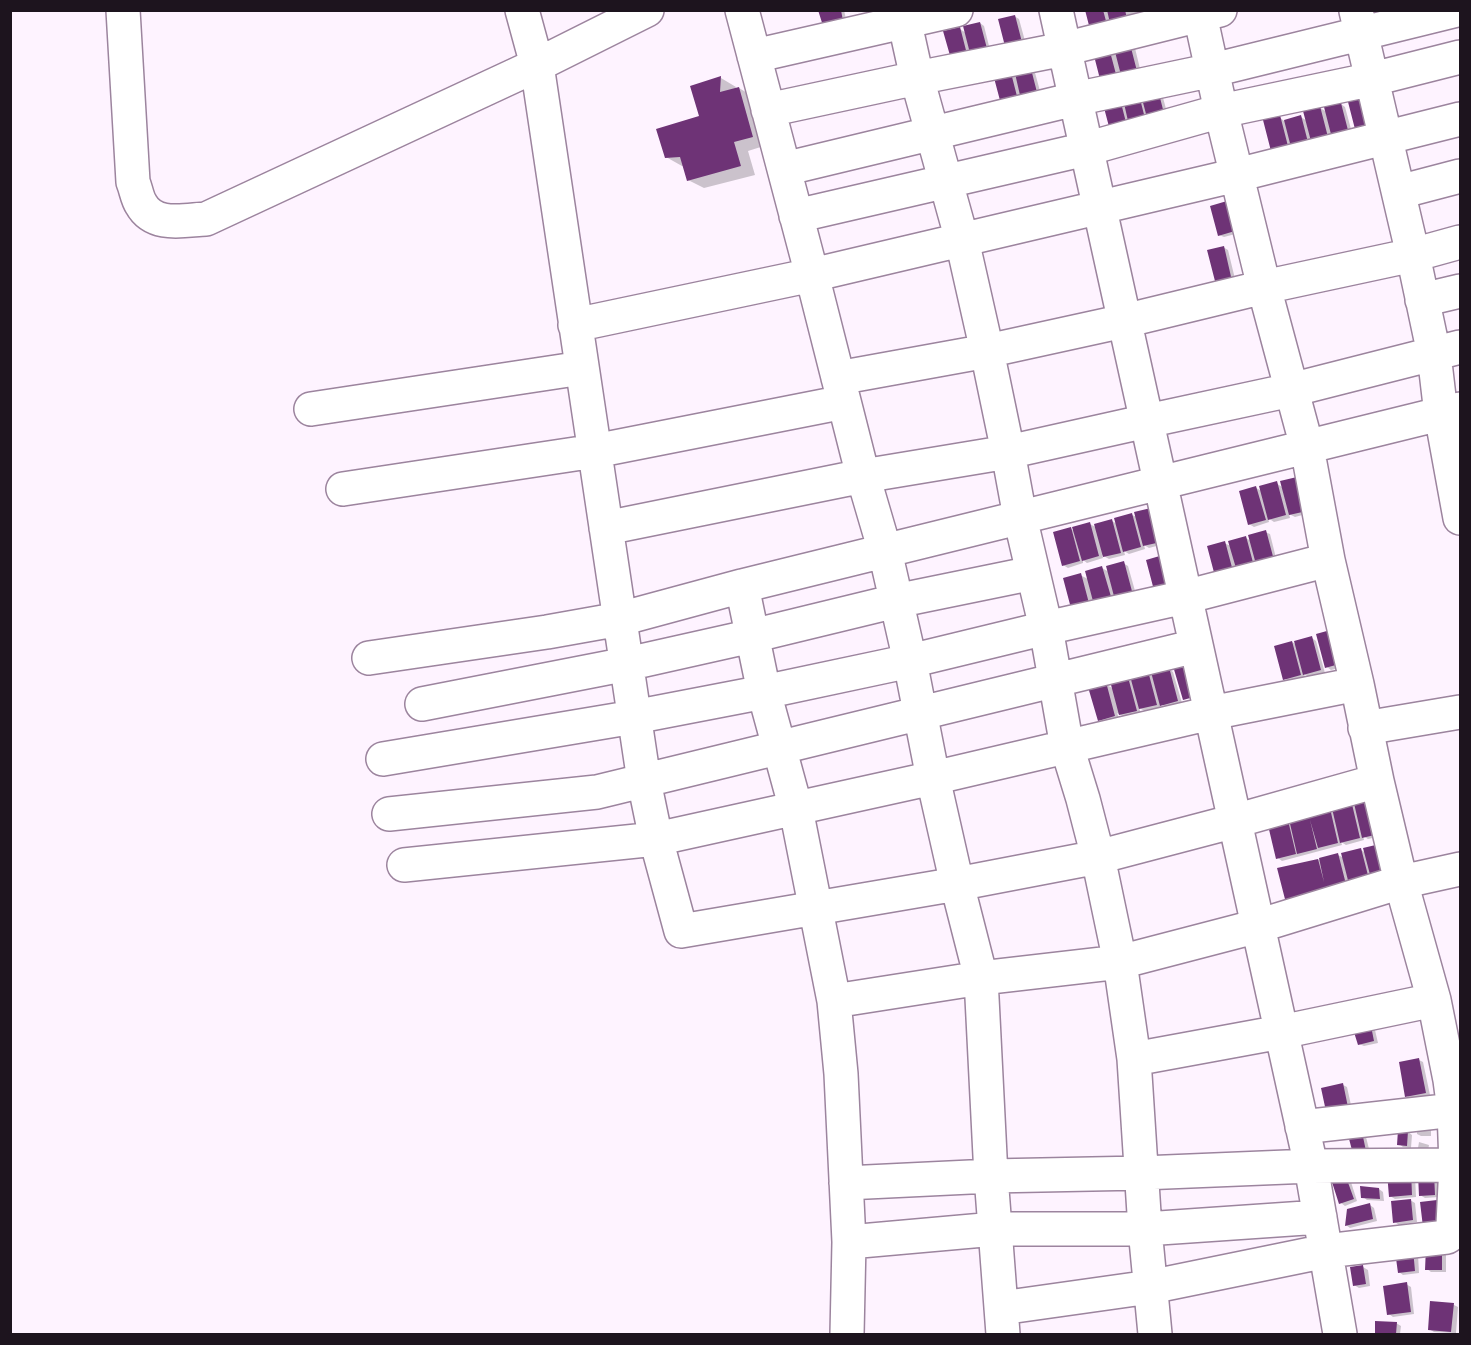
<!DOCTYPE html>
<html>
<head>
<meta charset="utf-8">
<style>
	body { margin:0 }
	#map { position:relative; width:1471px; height:1345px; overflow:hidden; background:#fef3ff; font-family:"Public Sans",sans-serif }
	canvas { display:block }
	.frame { position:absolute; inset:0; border:12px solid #1d141e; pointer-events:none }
</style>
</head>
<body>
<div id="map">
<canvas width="1471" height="1345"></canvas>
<div class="frame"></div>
</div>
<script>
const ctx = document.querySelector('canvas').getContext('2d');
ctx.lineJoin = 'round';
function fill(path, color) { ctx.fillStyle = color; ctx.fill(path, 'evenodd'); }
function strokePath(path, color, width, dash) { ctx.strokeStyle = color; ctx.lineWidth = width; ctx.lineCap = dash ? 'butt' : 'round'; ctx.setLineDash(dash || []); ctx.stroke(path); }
const shadow = new Path2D(`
	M819,10H844L847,24Z
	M1086,10H1170L1118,33Z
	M1014,16L1019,19L1028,52L1013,55Z
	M980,23L984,26L992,58L958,68L960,29L966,33Z
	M1134,44L1142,77L1121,80L1094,49Z
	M1034,69L1043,102L1021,101L995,75Z
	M721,78L736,87L735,89L739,88L754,97L767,145L748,151L755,175L704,188L688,180L684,166H682L666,157L701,117Z
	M1162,94L1171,127L1137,135L1105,105Z
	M1341,104L1345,107L1354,140L1278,156L1279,117L1284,121L1301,117L1307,121L1320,108L1327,112Z
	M1212,207L1239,233L1224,237L1219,235Z
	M1223,247L1228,250L1236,283L1222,286Z
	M1276,483L1282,487L1310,513L1295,517L1289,514L1290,518L1274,522L1268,518L1269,522L1254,527L1249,524L1256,488L1262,491Z
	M1132,515L1137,517L1164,544L1149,548L1144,545L1145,549L1129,554L1124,551L1125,555L1109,559L1102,555L1103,558L1087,563L1083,560V563L1068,568L1063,565L1070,529L1075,531L1090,524L1097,528L1112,521L1117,524Z
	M1265,532L1270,534L1278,566L1222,581L1224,543L1231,546L1246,538L1251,541Z
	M1123,563L1128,566L1137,598L1078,613L1080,575L1088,579L1102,568L1109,572Z
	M1318,635L1347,666L1331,670L1327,667Z
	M1312,638L1316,641L1325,673L1309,677L1304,674L1305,677L1289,681L1285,679L1292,642L1297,645Z
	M1169,669L1173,672L1182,703L1166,707L1160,704L1161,707L1145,711L1139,708L1141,713L1125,717L1117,713L1119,718L1103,722L1099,720L1105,684L1114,689L1128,678L1133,682L1148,672L1154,676Z
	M1356,804L1386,835L1368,839L1363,836L1364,840L1346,845L1341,842L1342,845L1282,861L1278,858L1269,822Z
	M1361,850L1366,853L1397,883L1357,893L1279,869L1338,855L1344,858Z
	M1371,1027L1375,1030L1378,1043L1364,1046L1359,1044Z
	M1419,1060L1423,1062L1430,1095L1411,1099L1407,1096Z
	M1343,1085L1347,1087L1353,1114L1323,1089Z
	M1416,1122L1431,1124V1136H1421L1417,1134Z
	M1408,1132L1412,1135L1411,1148L1403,1147L1399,1144Z
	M1362,1134L1366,1137L1370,1153L1359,1156Z
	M1419,1142L1429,1145L1428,1151L1423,1150L1418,1148Z
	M1415,1175L1416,1197L1395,1199L1390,1196Z
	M1438,1178L1439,1197L1425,1198L1420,1195Z
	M1346,1179L1351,1182L1357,1201L1345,1206L1341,1203Z
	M1379,1189L1383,1192L1384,1201L1367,1200L1363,1197Z
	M1410,1200L1415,1203L1417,1222L1399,1225L1395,1222Z
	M1370,1205L1374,1208L1377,1221L1350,1228L1346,1225Z
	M1427,1248L1446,1251V1272H1431L1427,1269Z
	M1418,1254L1419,1273L1403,1275L1399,1272Z
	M1363,1267L1368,1270L1370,1286L1359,1288L1354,1285Z
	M1406,1284L1411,1287L1414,1314L1393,1317L1389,1314Z
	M1432,1302L1454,1305L1458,1307L1456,1333L1434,1332L1429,1329Z
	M1377,1322L1396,1323L1401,1326L1400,1334H1376Z`);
const building = new Path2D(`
	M818,10H841L843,21L824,29Z
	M1085,10H1103L1109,32L1092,37Z
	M1107,10H1125L1129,27L1112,32Z
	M1015,15L1024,50L1007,54L998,19Z
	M980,22L989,56L972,61L963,26Z
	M960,27L969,62L953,66L943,31Z
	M1129,40L1138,75L1122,79L1113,44Z
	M1108,44L1117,78L1101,83L1092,48Z
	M1030,65L1039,100L1022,104L1014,69Z
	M1010,69L1019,104L1002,108L993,74Z
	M721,76L720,92L739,87L753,137L734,142L741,166L687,181L680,157L665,158L656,129L699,116L690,86Z
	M1158,90L1167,125L1150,129L1141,95Z
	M1363,94L1373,129L1356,133L1347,98Z
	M1139,95L1148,130L1131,134L1123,99Z
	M1120,99L1129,134L1112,138L1103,104Z
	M1341,103L1350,138L1333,142L1324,107Z
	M1320,106L1329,141L1312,145L1303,111Z
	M1280,115L1289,150L1272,155L1263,120Z
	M1301,115L1310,150L1293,155L1284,120Z
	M1227,201L1235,231L1218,236L1210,206Z
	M1224,246L1232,281L1216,285L1207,250Z
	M1297,477L1307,511L1289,515L1280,481Z
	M1277,481L1286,515L1268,520L1259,486Z
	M1256,486L1266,520L1248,525L1239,491Z
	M1151,508L1161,542L1143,546L1134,512Z
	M1132,513L1141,547L1123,552L1114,518Z
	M1112,519L1121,553L1103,557L1094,524Z
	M1090,522L1099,556L1082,561L1072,527Z
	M1071,527L1080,561L1062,566L1053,532Z
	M1266,530L1275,564L1257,568L1248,535Z
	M1246,536L1255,570L1238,575L1228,541Z
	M1225,541L1234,575L1216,580L1207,546Z
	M1163,555L1173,589L1155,594L1146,560Z
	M1124,561L1133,595L1115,600L1106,566Z
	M1102,566L1112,600L1094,605L1085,571Z
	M1081,573L1090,607L1072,612L1063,578Z
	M1334,629L1343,663L1325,668L1316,634Z
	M1312,636L1321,670L1303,675L1294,641Z
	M1292,641L1301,675L1283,680L1274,646Z
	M1191,661L1201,695L1183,700L1173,666Z
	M1169,667L1178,701L1160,706L1151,672Z
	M1148,671L1157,705L1139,709L1130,676Z
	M1128,677L1137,711L1119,715L1110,681Z
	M1106,682L1115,716L1098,721L1088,687Z
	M1373,794L1383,833L1362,838L1353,799Z
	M1351,800L1360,838L1340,843L1331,804Z
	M1329,804L1338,843L1318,848L1310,820L1317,849L1297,854L1288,815Z
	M1287,816L1296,854L1276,859L1267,821Z
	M1384,843L1393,881L1373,886L1363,848Z
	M1361,848L1371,887L1351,892L1341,853Z
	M1338,853L1348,892L1287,907L1277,868L1318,859L1324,882L1319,858Z
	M1371,1026L1374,1041L1358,1045L1353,1029Z
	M1419,1058L1426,1093L1405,1097L1399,1062Z
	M1343,1083L1349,1112L1327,1116L1321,1088Z
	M1398,1130L1408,1131L1407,1146L1397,1145Z
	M1362,1132L1366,1151L1353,1154L1348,1135Z
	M1411,1170L1412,1195L1389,1197L1387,1172Z
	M1434,1173L1435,1195L1419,1196L1418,1174Z
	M1346,1177L1354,1199L1339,1204L1332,1182Z
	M1360,1186L1379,1188L1380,1199L1361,1198Z
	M1411,1199L1413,1220L1393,1223L1391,1201Z
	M1437,1200L1439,1225L1423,1227L1420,1202Z
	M1370,1203L1373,1219L1345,1226L1347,1209Z
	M1426,1247H1442V1270H1425Z
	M1413,1249L1415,1271L1398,1273L1395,1251Z
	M1363,1265L1366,1284L1353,1286L1350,1267Z
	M1407,1282L1411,1312L1387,1315L1383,1286Z
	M1430,1301L1454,1303L1451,1332L1428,1330Z
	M1375,1321L1397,1322L1396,1334H1375Z`);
const minor = new Path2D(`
	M123,10L133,182C136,189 137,198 141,204C154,228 184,220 206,219L537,65L647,10
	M522,10L537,65L644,781L656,839L681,931L957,884L1098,857L1235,821L1377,781
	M742,10L812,275L863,476L885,551L910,661L933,778L957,884L981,978L991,1176L1003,1334
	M902,10L917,78L962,240L987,351L1008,452L1020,517L1046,628L1067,747L1083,799L1098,857L1120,962L1134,1059L1145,1229L1155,1334
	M1056,10L1311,1166L1340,1334
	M1356,11L1413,255L1434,354L1441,414L1460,518
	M754,56L956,10
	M768,110L917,78L1064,49L1220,10
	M784,169L1075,99L1213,70L1457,10
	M1399,192L1460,176
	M796,216L1086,149L1221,111L1373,79L1460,57
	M1422,300L1460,291
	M575,325L812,275L1237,175L1460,119
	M838,378L987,351L1124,321L1264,287L1413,255L1460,242
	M311,409L582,368
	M343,489L595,451L844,402
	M606,528L863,476L1008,452L1147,421L1291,390L1460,347
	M742,586L764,692L796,809L834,1001L841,1074L849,1242L847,1334
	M369,658L547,632L620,619L742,586L1460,409
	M422,704L627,664L752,636L896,601L1033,573
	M1365,728L1460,712
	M383,759L634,717L764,692L910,661L1046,628L1185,597L1328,560
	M389,814L597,792L1196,646
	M404,865L656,839L933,778L1211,713L1357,684
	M834,1001L981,978L1120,962L1258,926L1401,882L1460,869
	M1134,1059L1281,1032L1434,1000
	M1302,1127L1454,1110
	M846,1183L991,1176L1142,1173L1311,1166L1456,1165
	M849,1242L995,1229H1145L1320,1217
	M1001,1308L1150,1287L1326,1251L1447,1237L1451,1234L1453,1224L1456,1165L1454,1110L1450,1080L1434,1000L1401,882L1377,781L1357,684L1328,560L1307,447L1264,287L1221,111L1199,10`);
fill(shadow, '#0003');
fill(building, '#6e3376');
strokePath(minor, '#9c849e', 36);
strokePath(minor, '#fff', 33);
</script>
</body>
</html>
